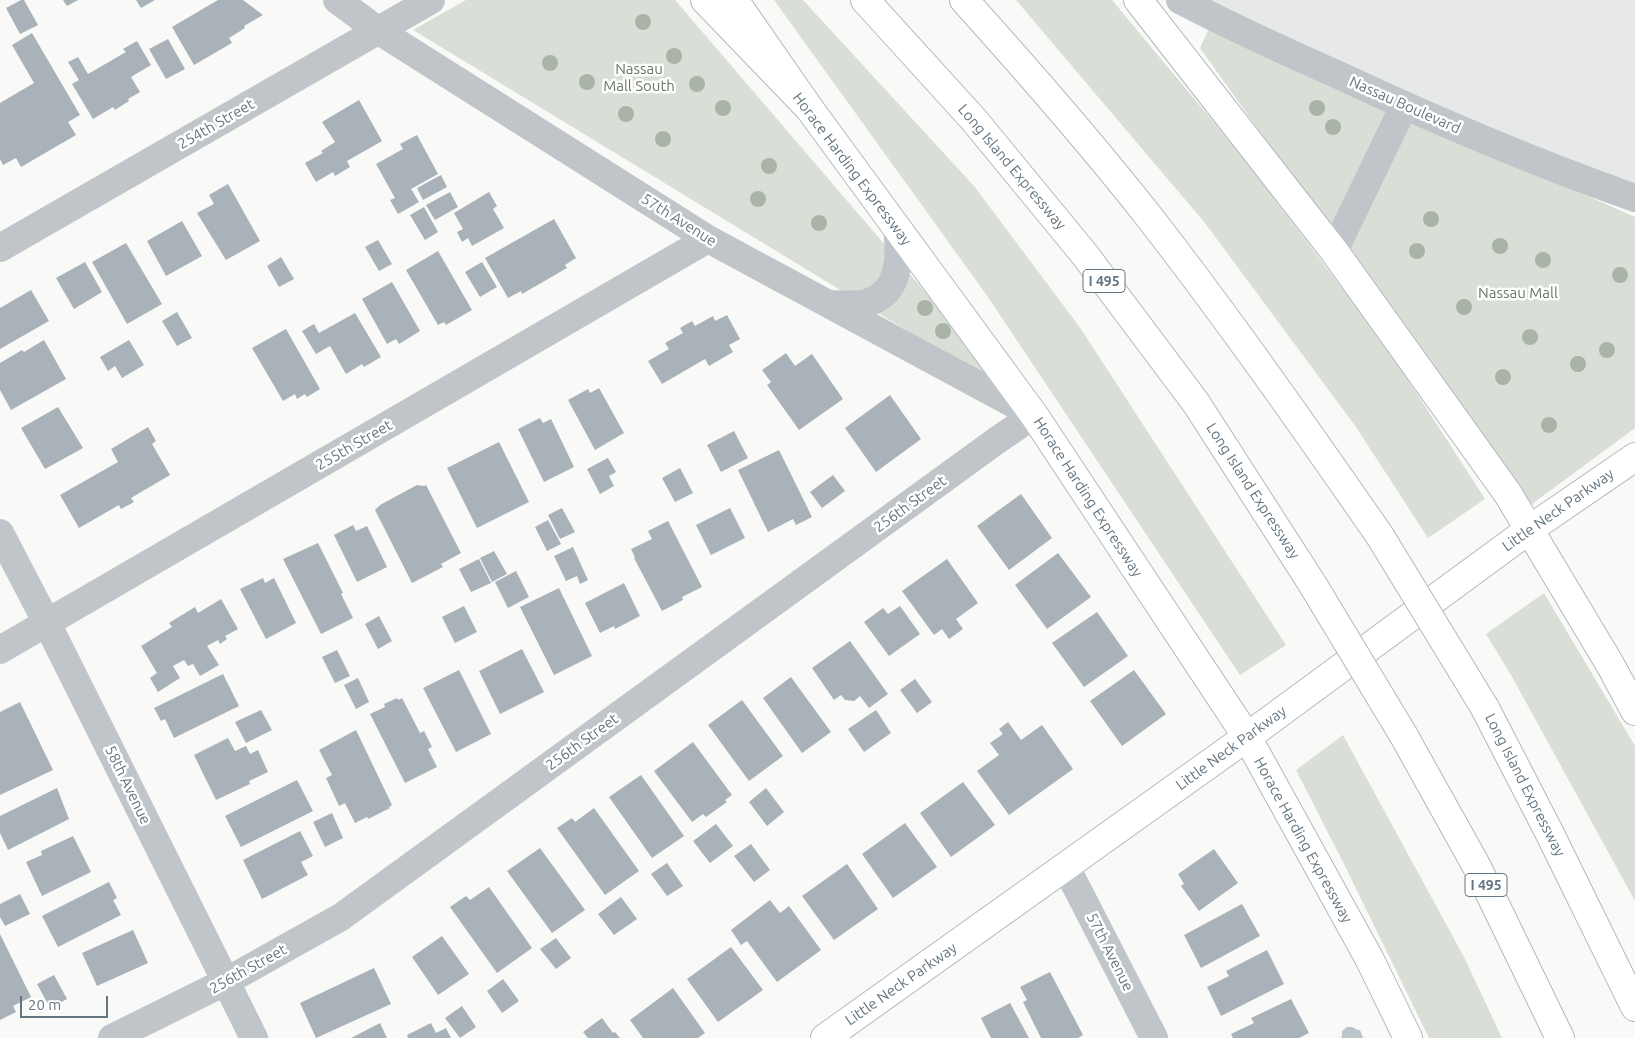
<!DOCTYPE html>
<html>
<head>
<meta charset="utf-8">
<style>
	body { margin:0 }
	#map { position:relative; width:1635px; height:1038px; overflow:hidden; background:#f9f9f7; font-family:Ubuntu,sans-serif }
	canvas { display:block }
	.scale { position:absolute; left:20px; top:996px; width:88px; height:22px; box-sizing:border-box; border:2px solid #647581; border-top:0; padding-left:6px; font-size:15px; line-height:18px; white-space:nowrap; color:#647581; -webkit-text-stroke:4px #fff; paint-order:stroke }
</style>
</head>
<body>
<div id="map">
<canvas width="1635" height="1038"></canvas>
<div class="scale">20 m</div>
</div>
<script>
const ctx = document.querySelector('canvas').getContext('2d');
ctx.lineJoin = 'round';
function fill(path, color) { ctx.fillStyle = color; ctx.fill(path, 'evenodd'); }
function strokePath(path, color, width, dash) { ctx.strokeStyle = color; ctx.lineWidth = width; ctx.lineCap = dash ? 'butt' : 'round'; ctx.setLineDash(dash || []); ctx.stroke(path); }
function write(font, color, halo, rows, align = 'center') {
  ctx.font = font + ' Ubuntu,sans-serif'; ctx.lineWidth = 5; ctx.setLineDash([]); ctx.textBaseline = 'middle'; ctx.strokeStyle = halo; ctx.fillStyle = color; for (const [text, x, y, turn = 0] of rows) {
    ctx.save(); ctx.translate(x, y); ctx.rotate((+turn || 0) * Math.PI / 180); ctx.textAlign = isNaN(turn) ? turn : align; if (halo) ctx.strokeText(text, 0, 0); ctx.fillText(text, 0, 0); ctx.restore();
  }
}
const built = new Path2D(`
	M1180,0H1635V198Z`);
const green = new Path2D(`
	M466,0H675L993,371L985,378L413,30Z
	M774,0H803L974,186L1081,329L1286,645L1240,675L988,297Z
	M1016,0H1112L1236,149L1385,344L1485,499L1428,538L1356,427L1205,223Z
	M1209,28L1635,217V428L1528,507L1200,48Z
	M1544,593L1635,746V901L1511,675L1486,634Z
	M1343,735L1464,957L1502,1038H1429L1344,864L1296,770Z`);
const water = new Path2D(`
	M1347,1027H1352L1358,1030H1360L1363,1038H1340L1342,1037V1031Z`);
const building = new Path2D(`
	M21,0H24L38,25L20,34L6,8Z
	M63,0H78L67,6Z
	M136,0H155L141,8Z
	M218,0H243L263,15L244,26L245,28L229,38L232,43L194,65L172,27Z
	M32,33L80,115L68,122L76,135L21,167L16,158L3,165L0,159V103L34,83L12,45Z
	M168,39L185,69L166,79L149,49Z
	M137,41L151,65L131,77L140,92L128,99L129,101L115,110L113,107L93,119L72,84L79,80L68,62L78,57L88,74L126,52L123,49Z
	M359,100L382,141L347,161L350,167L335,176L333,172L316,182L305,163L323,153L321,151L335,142L322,122Z
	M417,135L438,174L411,189L419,202L398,214L390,200L395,198L376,164L403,149L400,144Z
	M441,175L447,187L423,200L417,188Z
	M228,184L260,241L226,260L197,213L214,204L209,195Z
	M450,192L458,207L435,220L426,205Z
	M489,192L497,206L493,209L504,228L472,246L468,238L462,242L457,232L463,229L454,213Z
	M424,207L438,232L425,240L410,215Z
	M554,219L576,258L565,265L567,268L522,294L521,291L508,298L485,258Z
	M182,221L202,256L166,276L147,241Z
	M378,240L392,264L379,271L365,247Z
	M126,243L162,304L127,324L92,262Z
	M438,251L472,310L446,325L444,322L438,325L406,270Z
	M281,257L294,279L279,287L267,266Z
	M85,262L102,292L74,309L56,278Z
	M482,262L497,287L480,297L465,272Z
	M392,282L420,331L399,344L396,339L387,344L362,299Z
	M31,290L49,321L0,349V308Z
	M177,312L192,338L177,346L162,321Z
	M355,313L381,357L364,367L362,364L346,374L330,346L316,354L302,331L314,324L319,333Z
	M727,315L740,339L729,345L733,352L709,366L705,359L662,384L648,361L669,349L665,343L683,333L680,328L692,321L695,326L713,316L715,321Z
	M286,329L320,389L307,397L305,394L297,399L295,394L283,401L252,348Z
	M44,340L66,379L11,410L0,390V363L22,350L24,352Z
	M129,340L144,365L122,378L115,366L108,371L100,357Z
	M786,353L795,366L812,354L843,399L799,430L767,385L771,382L762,370Z
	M599,388L624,433L595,450L568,400L588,389L590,393Z
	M890,395L921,439L876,472L845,428Z
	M58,407L83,448L45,469L21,428Z
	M540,418L543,423L551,419L574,467L544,482L518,429Z
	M148,427L156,441L152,444L170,475L131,498L134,502L121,509L119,505L79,528L60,495L118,462L111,449Z
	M734,431L748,458L721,472L707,445Z
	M499,442L529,502L477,528L447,468Z
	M779,450L812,517L796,525L793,519L768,532L738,470Z
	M608,458L616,472L609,476L614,486L600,494L587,469Z
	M680,468L693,493L675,502L662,478Z
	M833,475L845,491L822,508L810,492Z
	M417,485L424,486L426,485L461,553L441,564L443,567L412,583L375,510L380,505Z
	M1021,494L1052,538L1009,570L977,526Z
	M562,508L575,532L560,539L548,515Z
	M730,508L745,538L711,555L696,525Z
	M548,520L561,544L547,551L535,527Z
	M668,521L702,587L682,597L683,600L662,611L634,558L635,557L631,549L652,539L648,531Z
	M353,525L356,531L367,526L387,567L357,582L334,535Z
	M318,543L343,593L341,594L353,618L321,634L283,559Z
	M573,547L588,580L580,584L577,576L566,581L554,556Z
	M494,551L507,574L492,582L480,558Z
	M1058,553L1091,597L1047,629L1015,585Z
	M479,559L491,583L471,592L459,569Z
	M947,559L978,603L956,619L963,629L949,639L942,629L934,635L902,591Z
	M516,571L529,597L508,608L495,582Z
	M263,578L265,583L274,578L296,623L266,639L240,589Z
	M624,583L640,616L615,629L614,626L600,633L585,603Z
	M559,588L592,656L554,675L520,607Z
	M221,599L238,629L225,636L227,639L220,644L218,640L207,646L219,665L200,676L193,664L188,666L184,660L173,666L180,678L158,692L150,678L157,673L141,646L172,627L169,623L195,607L198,613Z
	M464,606L477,632L455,643L442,617Z
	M900,606L920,634L889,656L864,622L883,608L888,614Z
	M1097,612L1128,656L1084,687L1052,643Z
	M379,616L392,641L378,649L365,624Z
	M850,641L888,694L869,708L860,696L854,701L845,700L841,695L834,700L812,668Z
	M522,649L544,692L500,714L479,671Z
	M337,650L350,676L335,683L322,657Z
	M459,670L491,734L456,752L423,688Z
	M1134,670L1166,714L1122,746L1090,701Z
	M223,674L239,706L174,738L165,719L161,721L154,708Z
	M791,677L831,732L802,753L763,698Z
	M358,678L369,702L356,709L344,685Z
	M915,679L932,702L917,713L900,690Z
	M397,698L398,700L402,698L420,733L424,731L432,747L428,749L437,767L405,783L370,714L385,707L384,704Z
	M742,700L783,756L749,781L708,725Z
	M20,702L53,770L0,795V712Z
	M261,710L272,730L246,743L235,722Z
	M876,710L891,733L864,752L848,729Z
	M1008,722L1021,740L1042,725L1073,769L1009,815L977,771L999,755L990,743L1003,734L999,729Z
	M356,730L392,805L389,807L390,808L368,819L367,817L355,823L345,803L339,806L326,778L332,775L319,750Z
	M228,738L235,751L246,746L250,754L258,750L268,772L249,781L250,784L216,800L194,755Z
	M693,742L732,795L725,800L727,802L706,817L703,814L692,822L654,771Z
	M641,775L684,836L652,858L609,797Z
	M297,780L313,811L241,847L225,816Z
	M963,782L995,825L951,857L920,813Z
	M57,788L69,819L8,850L0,833V816Z
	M766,788L784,812L767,826L749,802Z
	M594,808L639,871L605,895L557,828L572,818L575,822Z
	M332,813L343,838L325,847L313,822Z
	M905,823L937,867L893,898L862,854Z
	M716,824L733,846L710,863L693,841Z
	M300,831L313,856L301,862L308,875L262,899L243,860Z
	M73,836L91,872L42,896L26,862L42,855L41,851Z
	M751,844L770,870L754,882L734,856Z
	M540,848L585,910L552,933L507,871Z
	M1214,849L1238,883L1199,911L1181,886L1184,884L1178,874Z
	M667,863L683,886L667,896L651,874Z
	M847,864L878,909L834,940L802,896Z
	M109,882L117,898L113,900L121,915L58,947L42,916Z
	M489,887L532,948L497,973L450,907L466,896L470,900Z
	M20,894L30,914L5,926L0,917V904Z
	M621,897L637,919L614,935L598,914Z
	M770,900L780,913L789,906L821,950L777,982L747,941L741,945L731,930Z
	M1242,904L1260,936L1201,968L1184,935Z
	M133,930L148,963L97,986L82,953Z
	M0,934L31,997L13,1006L16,1012L0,1020Z
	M442,936L469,974L438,995L412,957Z
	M556,938L571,958L556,969L540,949Z
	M731,947L763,990L718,1022L687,979Z
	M1267,950L1284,984L1221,1016L1207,987L1229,976L1226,971Z
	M374,968L391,1004L316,1038L300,1003Z
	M1050,972L1083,1035L1078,1038H1041L1023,1002L1027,1000L1020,987Z
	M54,975L67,999L50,1008L37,984Z
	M503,979L519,1001L502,1013L487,991Z
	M673,988L705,1033L698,1038H643L630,1020Z
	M1291,999L1309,1033L1299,1038H1233L1231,1034L1254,1023L1251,1018Z
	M1010,1003L1029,1038H991L981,1018Z
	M462,1006L476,1027L460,1038L445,1018Z
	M602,1018L613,1033L615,1032L620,1038H588L583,1032Z
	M380,1023L387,1038H351Z
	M431,1023L436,1033L446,1028L451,1038H408L407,1035Z`);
const minor = new Path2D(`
	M0,248L431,0
	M830,304C840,304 851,305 861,304C900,297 901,259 897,228
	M0,533L47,623L254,1038
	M0,650L708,239
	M1066,867L1154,1038
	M112,1038L225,982L341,917L996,441L1034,415L708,239L379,31L337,0`);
const tertiary = new Path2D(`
	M1180,0C1230,26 1282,50 1334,73C1432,119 1533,162 1635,198
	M1334,251L1404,106`);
const secondary = new Path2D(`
	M705,0L809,108L1034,415L1247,737L1370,960L1408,1038
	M1138,0L1334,251L1508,494L1611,666L1635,711
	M825,1038L1247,737L1530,529L1635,457`);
const motorway = new Path2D(`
	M734,0L809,108
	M865,0L974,120L1085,255L1196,403L1313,585
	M964,0C1028,71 1091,143 1150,218C1230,321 1305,428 1380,536
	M1485,708L1550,834L1635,1007
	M1404,736L1477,867L1560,1038`);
const motorwayBridge = new Path2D(`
	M1380,536L1485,708
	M1313,585L1404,736`);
const trees = [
	[643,22],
	[674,56],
	[550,63],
	[587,82],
	[697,84],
	[723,108],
	[1317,108],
	[626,114],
	[1333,127],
	[663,139],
	[769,166],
	[758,199],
	[1431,219],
	[819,223],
	[1500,246],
	[1417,251],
	[1543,260],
	[1620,275],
	[1464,307],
	[925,308],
	[943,331],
	[1530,337],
	[1607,350],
	[1578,364],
	[1503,377],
	[1549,425]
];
const shields = [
	[1104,281,42],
	[1486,885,42]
];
const shieldNames = [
	["I 495",1104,281],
	["I 495",1486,885]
];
const parkNames = [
	["Nassau",639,69],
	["Mall South",639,86],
	["Nassau Mall",1518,293]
];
const streetNames = [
	["Nassau Boulevard",1405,105,24],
	["254th Street",216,124,-30],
	["Long Island Expressway",1012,167,50],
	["Horace Harding Expressway",852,169,53],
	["57th Avenue",679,220,32],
	["255th Street",354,445,-30],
	["Long Island Expressway",1253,491,57],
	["Horace Harding Expressway",1088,497,57],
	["256th Street",910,504,-36],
	["Little Neck Parkway",1558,510,-35],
	["256th Street",582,742,-36],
	["Little Neck Parkway",1231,748,-36],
	["58th Avenue",128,785,64],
	["Long Island Expressway",1525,785,63],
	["Horace Harding Expressway",1303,840,61],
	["57th Avenue",1110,952,63],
	["256th Street",248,969,-29],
	["Little Neck Parkway",901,984,-35]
];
fill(built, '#e7e8e8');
fill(green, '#d9ded6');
fill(water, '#bbc6cb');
fill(building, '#a9b2b8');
strokePath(secondary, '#b2b9bd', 30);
strokePath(motorway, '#b3b8bc', 30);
strokePath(minor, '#c0c5c9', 28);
strokePath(tertiary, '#c0c5c9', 28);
strokePath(secondary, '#fff', 28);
strokePath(motorway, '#fff', 28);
strokePath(motorwayBridge, '#b3b8bc', 30, []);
strokePath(motorwayBridge, '#fff', 28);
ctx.fillStyle = '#a9b3a6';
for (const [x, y] of trees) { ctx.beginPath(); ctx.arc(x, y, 8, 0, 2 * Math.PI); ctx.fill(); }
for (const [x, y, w] of shields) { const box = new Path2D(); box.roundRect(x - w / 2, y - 11.5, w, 23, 4); ctx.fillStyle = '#fff'; ctx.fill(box); strokePath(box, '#647581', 1); }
write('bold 14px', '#647581', null, shieldNames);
write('15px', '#677963', '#fff', parkNames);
write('15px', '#647581', '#fff', streetNames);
</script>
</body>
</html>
